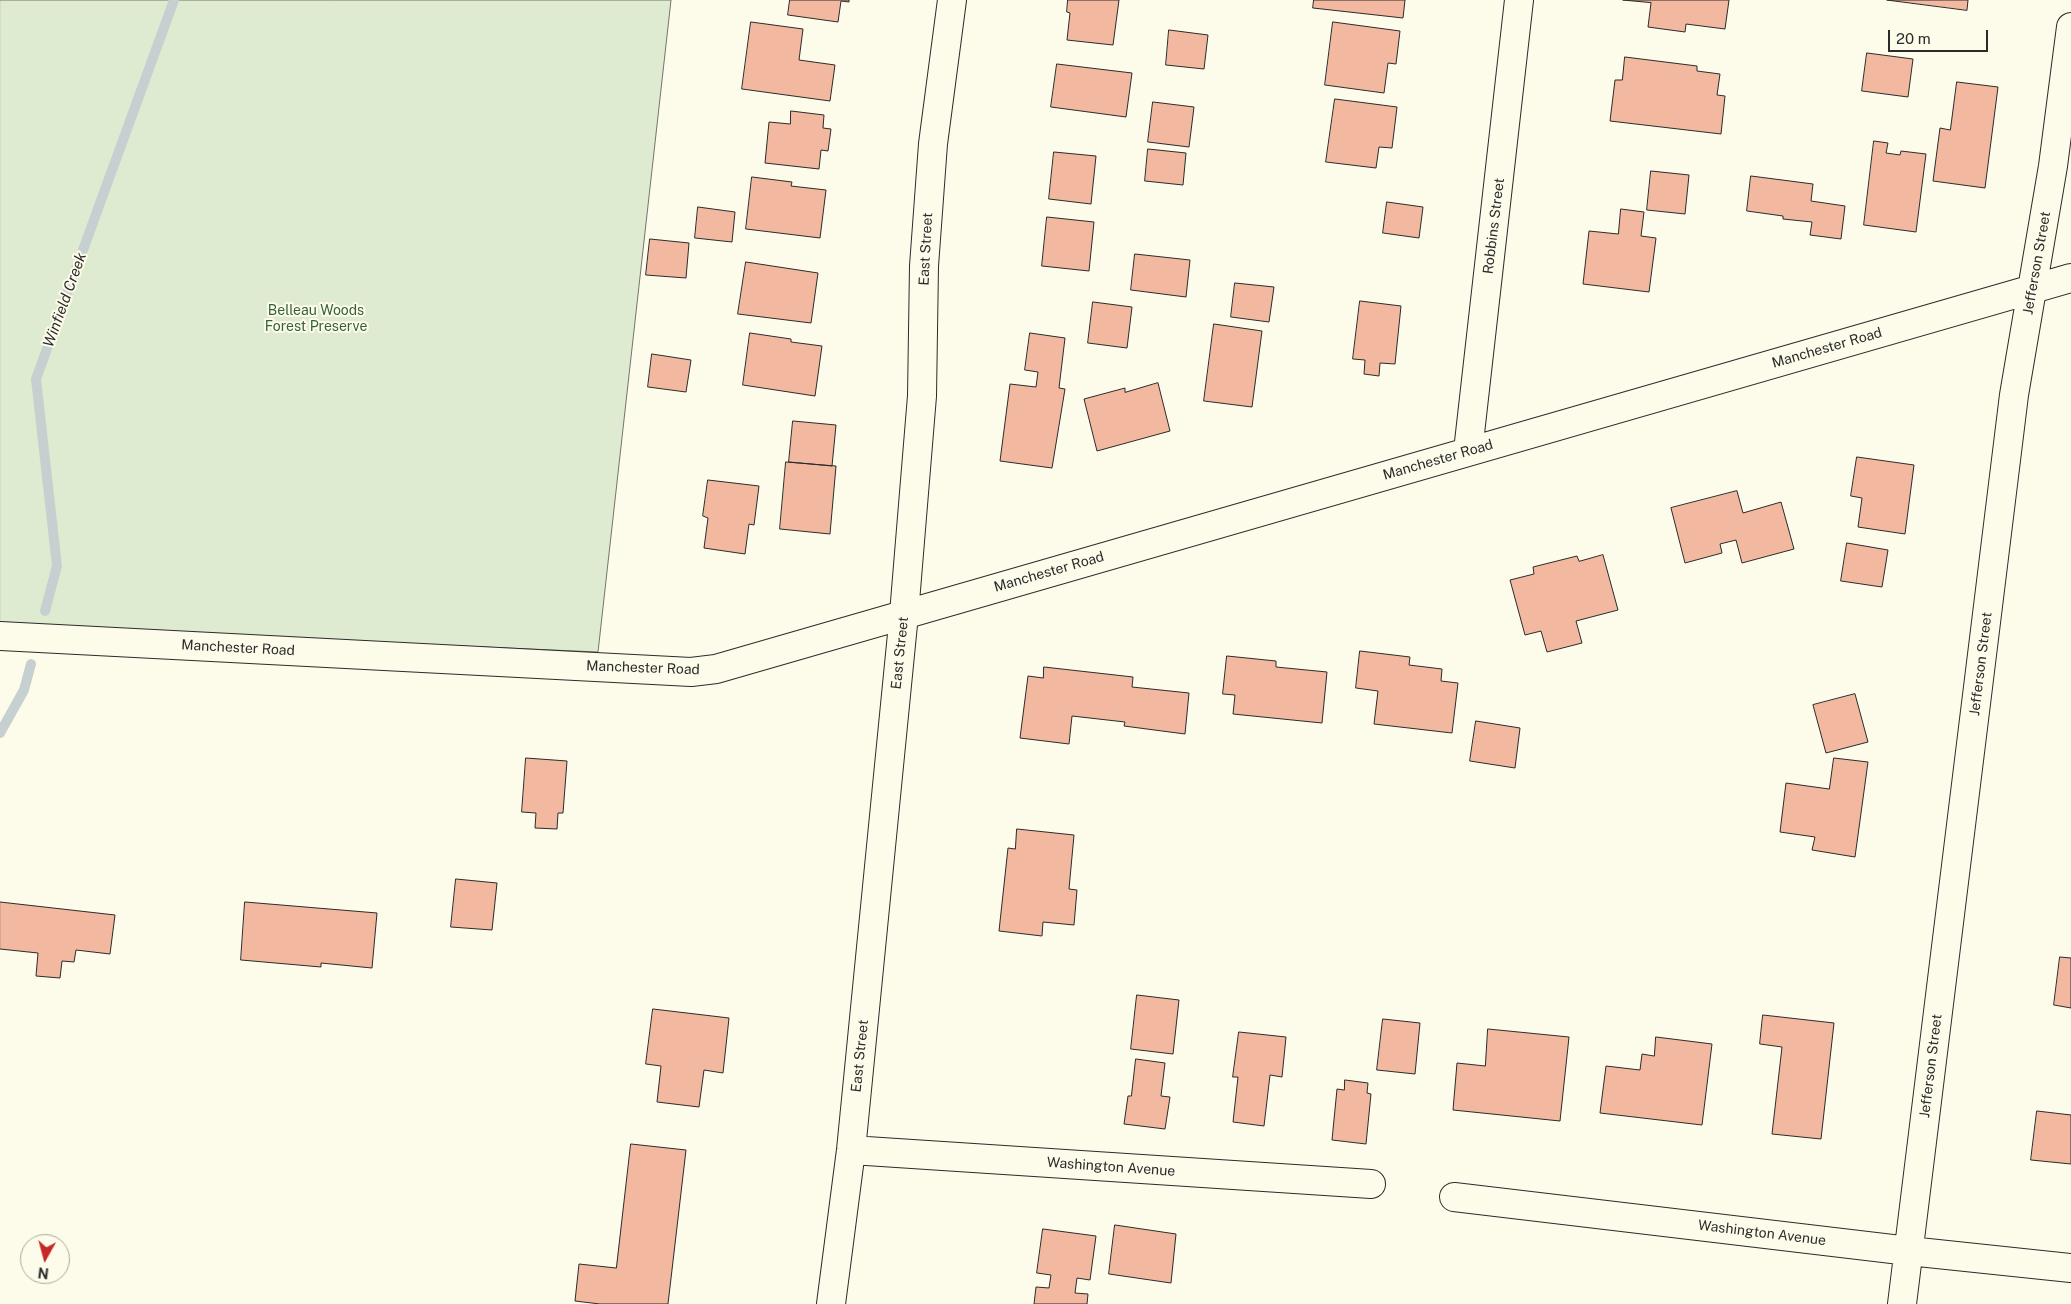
<!DOCTYPE html>
<html>
<head>
<meta charset="utf-8">
<style>
	body { margin:0 }
	#map { position:relative; width:2071px; height:1304px; overflow:hidden; background:#fdfbea; font-family:"Public Sans",sans-serif }
	canvas { display:block }
	.north { position:absolute; left:20px; top:1234px; width:50px; height:50px; box-sizing:border-box; background:#fdfbea; border:1px solid #a9a89e; border-radius:50%; rotate:187deg; font-size:14px; font-weight:700; line-height:20px; text-align:center; color:#2b2b2b }
	.north::after { content:''; display:block; margin:auto; width:18px; height:22px; background:#c62828; clip-path:polygon(50% 0,100% 100%,50% 72%,0 100%) }
	.scale { position:absolute; left:1888px; top:30px; width:100px; height:22px; box-sizing:border-box; border:2px solid #2b2b2b; border-top:0; padding-left:6px; font-size:15px; line-height:18px; white-space:nowrap; color:#2b2b2b; -webkit-text-stroke:4px #fdfbea; paint-order:stroke }
</style>
</head>
<body>
<div id="map">
<canvas width="2071" height="1304"></canvas>
<div class="north">N</div>
<div class="scale">20 m</div>
</div>
<script>
const ctx = document.querySelector('canvas').getContext('2d');
ctx.lineJoin = 'round';
function fill(path, color) { ctx.fillStyle = color; ctx.fill(path, 'evenodd'); }
function strokePath(path, color, width, dash) { ctx.strokeStyle = color; ctx.lineWidth = width; ctx.lineCap = dash ? 'butt' : 'round'; ctx.setLineDash(dash || []); ctx.stroke(path); }
function write(font, color, halo, rows, align = 'center') {
  ctx.font = font + ' "Public Sans",sans-serif'; ctx.lineWidth = 4; ctx.setLineDash([]); ctx.textBaseline = 'middle'; ctx.strokeStyle = halo; ctx.fillStyle = color; for (const [text, x, y, turn = 0] of rows) {
    ctx.save(); ctx.translate(x, y); ctx.rotate((+turn || 0) * Math.PI / 180); ctx.textAlign = isNaN(turn) ? turn : align; if (halo) ctx.strokeText(text, 0, 0); ctx.fillText(text, 0, 0); ctx.restore();
  }
}
const green = new Path2D(`
	M0,0H671L598,652L0,626Z`);
const stream = new Path2D(`
	M45,611L57,566L36,379L174,0
	M0,733L24,690L31,664`);
const building = new Path2D(`
	M790,0H849V2L841,1L838,22L788,15Z
	M1068,0H1119L1113,45L1067,40L1070,13L1067,12Z
	M1314,0H1405L1403,18L1313,8Z
	M1623,0H1729L1725,29L1686,24L1685,32L1648,27L1651,3Z
	M1887,0H1968L1967,10Z
	M751,22L803,29L799,60L835,65L830,101L742,89Z
	M1333,22L1400,31L1396,64L1388,63L1384,93L1325,85Z
	M1169,30L1208,35L1204,69L1166,65Z
	M1867,53L1913,59L1908,97L1862,91Z
	M1625,57L1697,66V71L1720,74L1717,95L1725,96L1721,134L1610,121L1615,80H1622Z
	M1057,64L1132,73L1126,117L1051,107Z
	M1957,82L1998,87L1985,188L1933,181L1940,128L1950,130Z
	M1335,99L1397,107L1392,148L1379,147L1376,168L1326,162Z
	M1153,102L1194,107L1189,147L1148,142Z
	M791,111L824,115L823,128L831,129L828,151L821,150L819,169L765,163L769,122L790,124Z
	M1874,141L1888,143L1886,153L1900,155L1901,151L1926,154L1916,232L1864,225Z
	M1148,149L1186,153L1183,185L1145,181Z
	M1054,152L1096,156L1091,204L1049,199Z
	M1651,171L1689,175L1685,214L1647,210Z
	M1751,176L1813,184L1811,201L1845,206L1841,239L1810,235L1812,222L1783,219V216L1747,211Z
	M752,177L792,182L791,186L826,190L820,238L746,229Z
	M1387,202L1423,207L1419,238L1383,233Z
	M698,207L735,212L732,242L695,238Z
	M1621,209L1644,212L1641,236L1656,238L1649,292L1583,284L1589,231L1618,234Z
	M1047,217L1094,222L1089,271L1042,266Z
	M650,239L689,243L686,278L646,275Z
	M1135,254L1190,260L1186,297L1131,290Z
	M746,262L818,273L811,323L738,314Z
	M1235,283L1274,287L1269,322L1231,317Z
	M1360,301L1401,306L1395,364L1380,363L1379,376L1364,374L1365,360L1353,359Z
	M1093,302L1132,307L1127,348L1088,343Z
	M1214,324L1262,331L1252,407L1204,401Z
	M750,333L791,339V342L822,346L815,396L743,385Z
	M1030,333L1065,338L1059,388L1065,389L1052,468L1000,461L1010,384L1036,387L1038,372L1025,370Z
	M652,354L691,360L686,392L648,387Z
	M1158,383L1170,431L1097,451L1084,399L1125,388V392Z
	M793,421L836,425L832,466L789,462Z
	M1857,457L1914,465L1905,534L1858,527L1862,498L1851,496Z
	M786,462L836,466L830,534L780,529Z
	M708,480L759,486L754,525L749,524L745,554L704,548L708,518L703,516Z
	M1737,491L1743,513L1781,502L1794,549L1742,563L1736,540L1720,544L1722,553L1685,563L1671,508Z
	M1847,543L1888,550L1882,587L1841,581Z
	M1603,555L1618,610L1576,621L1582,643L1547,652L1541,631L1525,635L1510,580L1534,574L1533,567L1577,556L1579,561Z
	M1360,651L1410,657L1409,665L1442,669L1441,681L1458,683L1452,733L1374,724L1378,691L1356,688Z
	M1227,656L1276,661V667L1327,672L1322,723L1233,714L1235,695L1223,694Z
	M1044,667L1133,677L1132,687L1189,693L1185,734L1124,726L1125,722L1072,716L1069,744L1020,738L1028,676L1043,678Z
	M1855,694L1868,742L1826,753L1813,705Z
	M1476,721L1520,728L1515,768L1470,761Z
	M526,758L567,761L563,813H558L557,829L535,828L536,813L522,812Z
	M1834,758L1868,762L1855,857L1812,850L1815,837L1780,832L1786,783L1829,789Z
	M1017,829L1074,835L1069,889L1077,890L1074,925L1043,922L1042,936L999,931L1008,848L1015,849Z
	M456,879L497,883L492,930L451,927Z
	M0,902L115,915L110,954L76,950L74,962L62,961L60,978L36,976L38,953L0,949Z
	M245,902L377,913L372,968L321,963V967L241,960Z
	M2060,957L2071,958V1008L2054,1005Z
	M1137,995L1179,1000L1173,1054L1131,1049Z
	M653,1009L729,1018L723,1073L704,1070L699,1107L657,1102L661,1066L646,1064Z
	M1763,1015L1834,1023L1821,1139L1772,1134L1782,1047L1760,1044Z
	M1383,1019L1420,1023L1415,1074L1377,1070Z
	M1488,1029L1569,1037L1560,1121L1453,1110L1457,1063L1485,1066Z
	M1239,1032L1286,1037L1282,1077L1270,1075L1264,1126L1233,1122L1238,1077H1233Z
	M1656,1037L1712,1044L1702,1125L1600,1113L1606,1066L1640,1070L1642,1054L1654,1056Z
	M1136,1059L1165,1063L1161,1096L1170,1097L1165,1129L1124,1124L1128,1096H1131Z
	M1345,1080L1368,1083L1367,1093L1371,1094L1366,1144L1332,1140L1337,1089L1344,1090Z
	M2037,1111L2071,1115V1164L2031,1160Z
	M631,1144L686,1150L668,1304H600L575,1301L579,1264L616,1268Z
	M1115,1225L1176,1234L1171,1283L1109,1274Z
	M1043,1229L1096,1236L1090,1280L1077,1278L1075,1293L1088,1294L1087,1304H1034L1036,1287L1049,1288L1051,1275L1037,1273Z`);
const minor = new Path2D(`
	M1468,451L1519,0
	M0,636L691,672L716,669L2071,278
	M851,1150L1371,1184
	M1454,1197L1909,1251L2071,1268
	M831,1304L851,1150L904,614L922,396L924,266L933,144L952,0
	M1902,1304L2014,395L2053,166L2071,27`);
const streetNames = [
	["Robbins Street",1494,226,-83],
	["East Street",926,249,-87],
	["Jefferson Street",2037,263,-80],
	["Manchester Road",1827,348,-16],
	["Manchester Road",1438,460,-16],
	["Manchester Road",1049,572,-16],
	["Manchester Road",238,648,3],
	["East Street",900,653,-84],
	["Jefferson Street",1981,664,-83],
	["Manchester Road",643,668,2],
	["East Street",860,1056,-84],
	["Jefferson Street",1931,1066,-83],
	["Washington Avenue",1111,1167,4],
	["Washington Avenue",1762,1233,7]
];
const parkNames = [
	["Belleau Woods",316,311],
	["Forest Preserve",316,327]
];
const waterNames = [
	["Winfield Creek",65,300,-70]
];
fill(green, '#deebd1');
strokePath(green, '#74746e', 1);
strokePath(stream, '#c7d0d0', 10);
fill(building, '#f2b8a0');
strokePath(building, '#2b2b2b', 1);
strokePath(minor, '#2b2b2b', 30);
strokePath(minor, '#fdfbea', 28);
write('14px', '#2b2b2b', '#fdfbea', streetNames);
write('14px', '#34623c', '#fdfbea', parkNames);
write('italic 15px', '#2b2b2b', '#fdfbea', waterNames);
</script>
</body>
</html>
